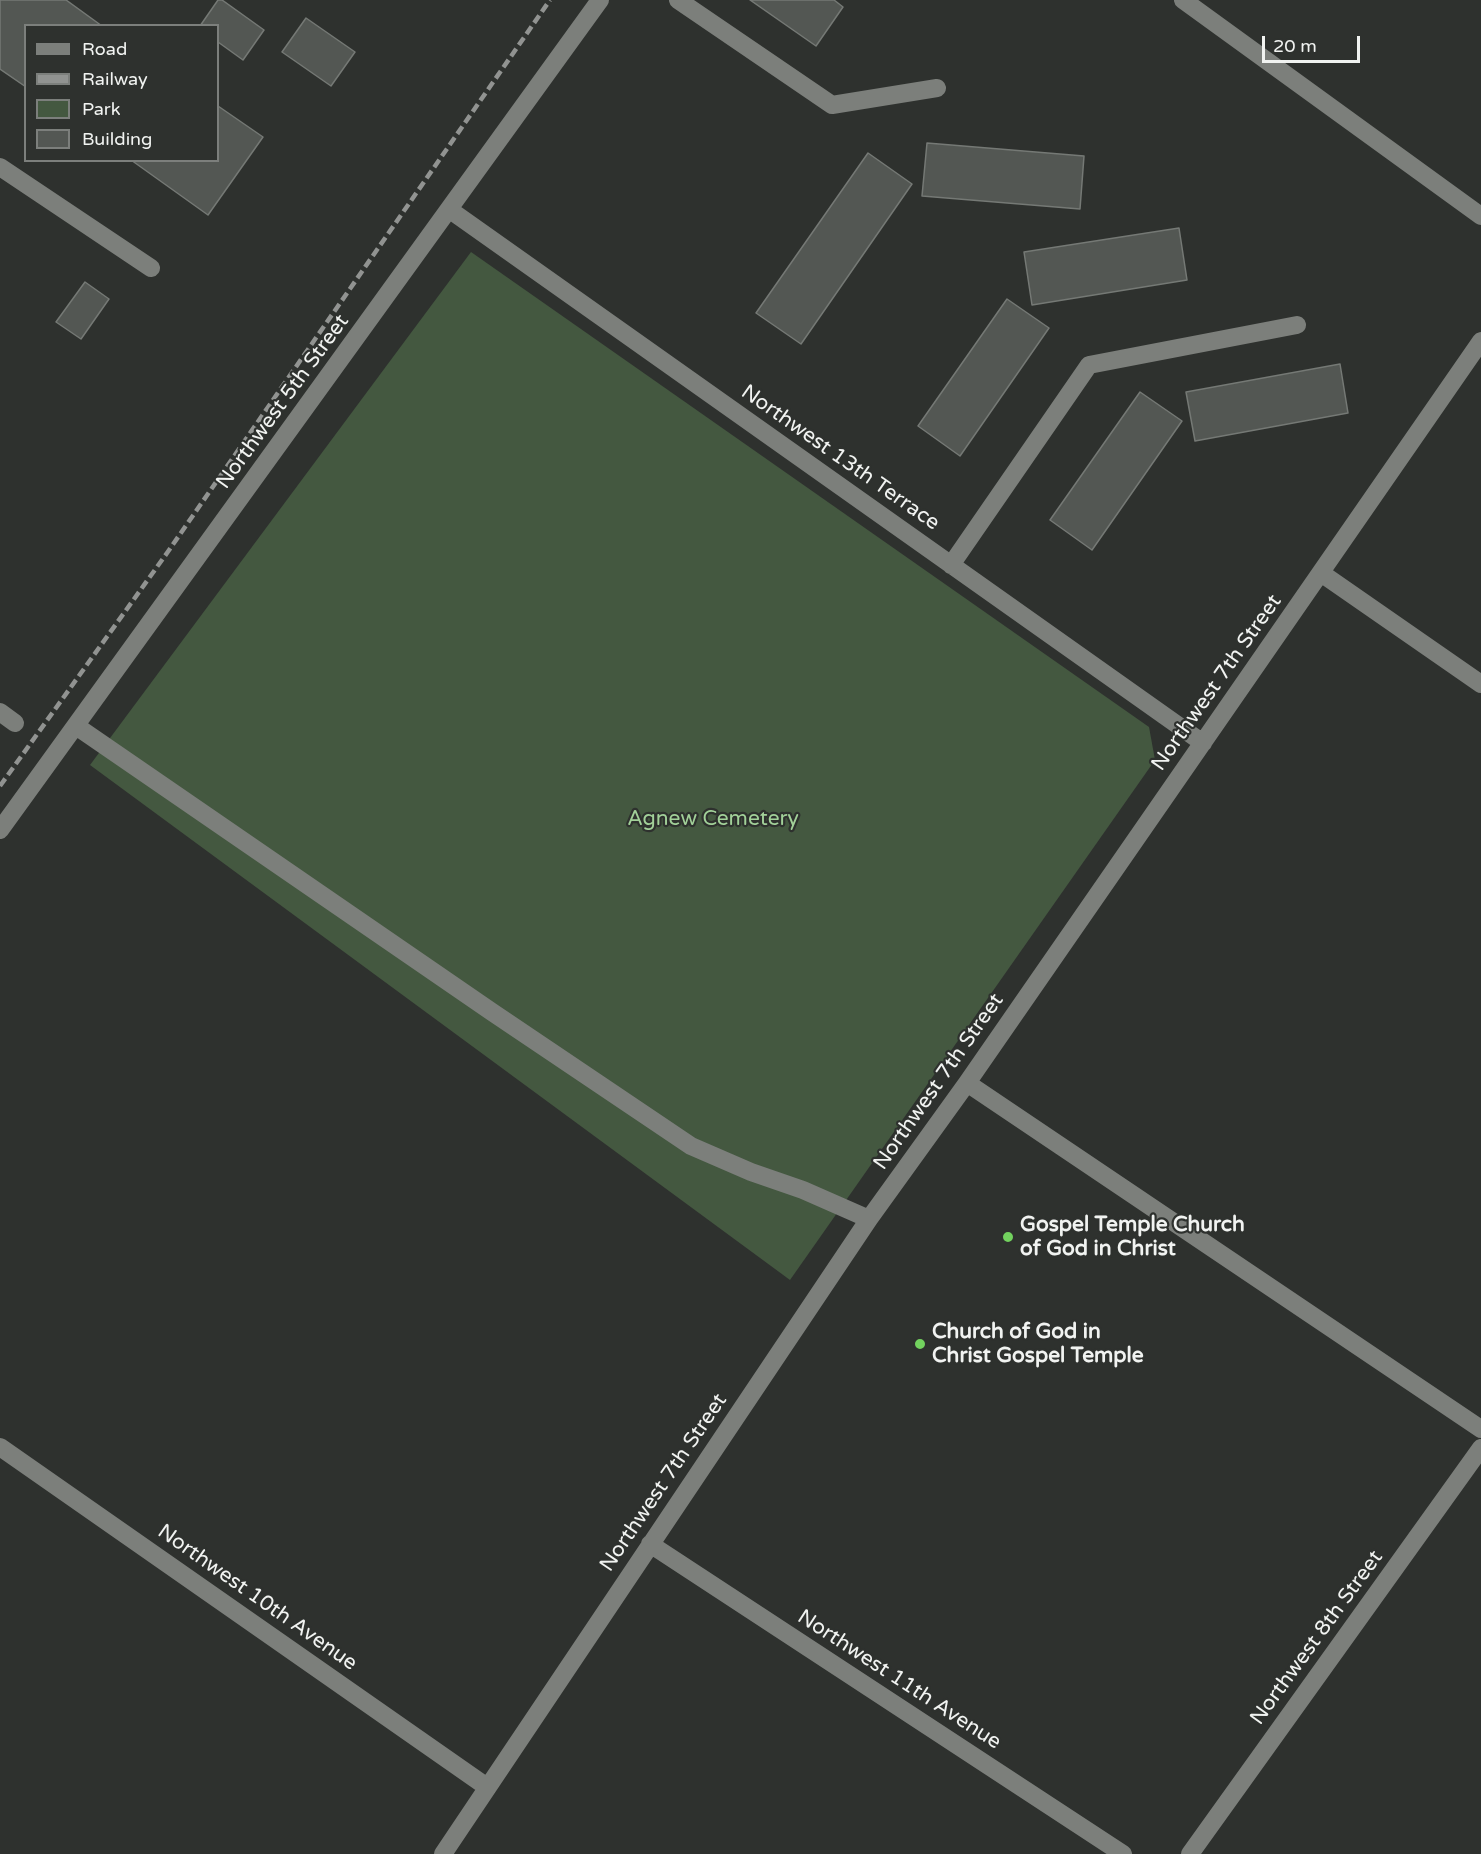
<!DOCTYPE html>
<html>
<head>
<meta charset="utf-8">
<style>
	body { margin:0 }
	#map { position:relative; width:1481px; height:1854px; overflow:hidden; background:#2e312e; font-family:"Varela Round",sans-serif }
	canvas { display:block }
	.legend { position:absolute; left:24px; top:24px; width:195px; height:138px; box-sizing:border-box; background:#2e312e; border:2px solid #7c7f7c; margin:0; padding:8px 10px; list-style:none; font-size:18px; color:#f1f3f1 }
	.legend li { display:flex; align-items:center; gap:12px; height:30px }
	.legend b { width:30px; border:2px solid #7c7f7c }
	.scale { position:absolute; left:1262px; top:36px; width:98px; height:27px; box-sizing:border-box; border:3px solid #f1f3f1; border-top:0; padding-left:8px; font-size:18px; line-height:21px; white-space:nowrap; color:#f1f3f1; -webkit-text-stroke:4px #2e312e; paint-order:stroke }
</style>
</head>
<body>
<div id="map">
<canvas width="1481" height="1854"></canvas>
<ul class="legend">
<li><b style="height:8px;background:#7c7f7b"></b>Road</li>
<li><b style="height:8px;background:#919391"></b>Railway</li>
<li><b style="height:16px;background:#445840"></b>Park</li>
<li><b style="height:16px;background:#535753"></b>Building</li>
</ul>
<div class="scale">20 m</div>
</div>
<script>
const ctx = document.querySelector('canvas').getContext('2d');
ctx.lineJoin = 'round';
function fill(path, color) { ctx.fillStyle = color; ctx.fill(path, 'evenodd'); }
function strokePath(path, color, width, dash) { ctx.strokeStyle = color; ctx.lineWidth = width; ctx.lineCap = dash ? 'butt' : 'round'; ctx.setLineDash(dash || []); ctx.stroke(path); }
function write(font, color, halo, rows, align = 'center') {
  ctx.font = font + ' "Varela Round",sans-serif'; ctx.lineWidth = 4.5; ctx.setLineDash([]); ctx.textBaseline = 'middle'; ctx.strokeStyle = halo; ctx.fillStyle = color; for (const [text, x, y, turn = 0] of rows) {
    ctx.save(); ctx.translate(x, y); ctx.rotate((+turn || 0) * Math.PI / 180); ctx.textAlign = isNaN(turn) ? turn : align; if (halo) ctx.strokeText(text, 0, 0); ctx.fillText(text, 0, 0); ctx.restore();
  }
}
const green = new Path2D(`
	M471,252L1149,727L1155,760L790,1280L90,765Z`);
const building = new Path2D(`
	M0,0H66L102,26H26V87L0,69Z
	M218,0H222L264,30L243,60L218,42V26H200Z
	M750,0H834L843,7L816,46Z
	M306,18L355,52L331,86L282,52Z
	M218,106L263,137L208,215L131,160H218Z
	M927,143L1084,156L1080,209L922,196Z
	M868,153L912,184L801,344L756,313Z
	M1179,228L1187,280L1032,305L1024,252Z
	M85,282L109,299L81,339L56,322Z
	M1007,299L1049,328L960,456L918,426Z
	M1340,364L1348,413L1195,441L1186,392Z
	M1140,392L1182,421L1092,550L1050,520Z`);
const minor = new Path2D(`
	M678,0L832,105L937,88
	M1183,0L1481,216
	M0,167L151,268
	M450,210L1203,743
	M951,565L1089,365L1297,325
	M1321,573L1481,684
	M0,712L15,723
	M76,726L492,1012L691,1146L751,1172L803,1190L869,1219
	M0,830L600,0
	M967,1083L1481,1429
	M0,1447L487,1787
	M650,1544L1123,1854
	M443,1854L869,1219L967,1083L1481,341
	M1190,1854L1481,1448`);
const rail = new Path2D(`
	M0,786L167,553L550,0`);
const markers = [
	[1008,1237,6,"#72d25e"],
	[920,1344,6,"#72d25e"]
];
const streetNames = [
	["Northwest 5th Street",283,402,-54],
	["Northwest 13th Terrace",840,458,35],
	["Northwest 7th Street",1217,683,-55],
	["Northwest 7th Street",939,1082,-55],
	["Northwest 7th Street",664,1483,-56],
	["Northwest 10th Avenue",257,1598,35],
	["Northwest 8th Street",1317,1638,-54],
	["Northwest 11th Avenue",899,1680,33]
];
const parkNames = [
	["Agnew Cemetery",713,819]
];
const poiNames = [
	["Gospel Temple Church",1020,1225],
	["of God in Christ",1020,1249],
	["Church of God in",932,1332],
	["Christ Gospel Temple",932,1356]
];
fill(green, '#445840');
fill(building, '#535753');
strokePath(building, '#757975', 1.5);
strokePath(minor, '#7c7f7b', 18);
strokePath(rail, '#919391', 4.5, [9, 4.5]);
for (const [x, y, r, color] of markers) { const dot = new Path2D(); dot.arc(x, y, r, 0, 2 * Math.PI); ctx.fillStyle = color; ctx.fill(dot); strokePath(dot, '#2e312e', 2); }
write('21px', '#f1f3f1', '#2e312e', streetNames);
write('21px', '#a2d199', '#2e312e', parkNames);
write('bold 21px', '#f1f3f1', '#2e312e', poiNames, 'left');
</script>
</body>
</html>
